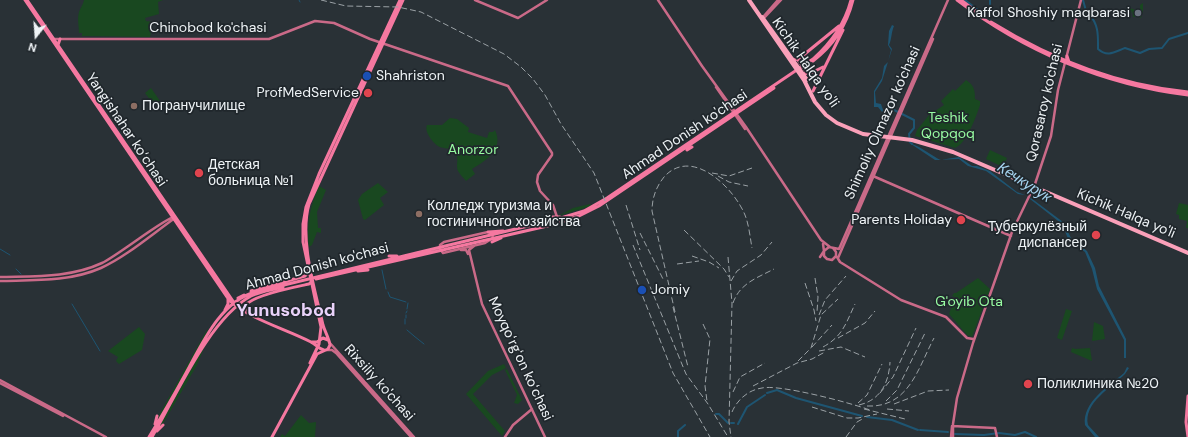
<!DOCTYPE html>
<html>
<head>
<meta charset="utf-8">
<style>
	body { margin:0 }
	#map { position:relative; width:1188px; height:437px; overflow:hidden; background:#293136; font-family:"DM Sans",sans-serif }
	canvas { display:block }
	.north { position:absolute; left:16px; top:16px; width:40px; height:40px; -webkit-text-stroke:3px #20272c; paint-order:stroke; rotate:197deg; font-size:11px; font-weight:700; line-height:16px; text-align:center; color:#eef3f6 }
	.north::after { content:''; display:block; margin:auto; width:14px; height:18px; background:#eef3f6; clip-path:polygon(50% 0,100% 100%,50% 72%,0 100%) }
</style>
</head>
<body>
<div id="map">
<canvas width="1188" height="437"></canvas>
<div class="north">N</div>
</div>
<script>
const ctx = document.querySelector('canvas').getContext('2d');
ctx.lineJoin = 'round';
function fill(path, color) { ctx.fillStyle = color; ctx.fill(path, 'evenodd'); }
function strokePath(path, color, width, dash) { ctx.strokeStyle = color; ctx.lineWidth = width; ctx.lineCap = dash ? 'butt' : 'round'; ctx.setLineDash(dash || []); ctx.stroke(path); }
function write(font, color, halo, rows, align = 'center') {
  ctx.font = font + ' "DM Sans",sans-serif'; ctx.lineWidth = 3.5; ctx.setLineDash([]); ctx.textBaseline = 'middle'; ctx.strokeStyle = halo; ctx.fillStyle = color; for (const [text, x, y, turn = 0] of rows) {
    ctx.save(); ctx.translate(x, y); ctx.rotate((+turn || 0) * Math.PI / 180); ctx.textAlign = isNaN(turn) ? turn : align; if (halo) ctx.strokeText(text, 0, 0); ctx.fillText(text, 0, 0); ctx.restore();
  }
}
const green = new Path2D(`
	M84,0H163L158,2L159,14L145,18L146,21L153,22L150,37L82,36V33H79C79,26 77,19 79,12C80,8 83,5 84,0Z
	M1143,3V11L1141,18L1139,17L1140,12L1137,11L1135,17H1133L1132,10L1131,13H1122V11L1131,8L1132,9L1140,11V5Z
	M98,80L108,96L101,101L93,89L92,82Z
	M966,80C974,85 975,90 975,99L980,101V105C976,117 967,143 955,148L915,136L917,130L933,110L935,111L944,105L941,101L953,89L955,91Z
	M151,88L160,101L154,105L145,93Z
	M450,118L457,119L469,128L468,132L487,138L489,132H493L495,130C504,149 487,160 472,169L475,174L466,181C464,178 460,175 458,171C455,163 461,157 453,151C448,147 442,149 438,146C432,142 424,131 427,125H442Z
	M990,150L1007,158L1003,167L986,159Z
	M378,183L388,192L380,198L384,205L365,220L363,219L358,200L362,194Z
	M319,186L326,190L317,212L318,228H321V233L317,232L312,245L309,247C306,225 310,206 319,186Z
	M1179,203L1188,205V228H1186L1187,221L1179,219V215L1176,214Z
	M590,204L591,206L558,216L573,208Z
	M978,278L990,289L972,337L967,335L949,314L955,297L952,296L954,293H956Z
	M1066,309L1072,311L1062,340L1057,338Z
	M1094,322L1103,326L1105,339L1092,341Z
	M139,327L145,334L142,350L119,364L116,361L118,357L108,351Z
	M208,328L205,337L156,423L160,413Z
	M207,341L197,365L164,422L158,429Z
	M1072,348L1075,349L1090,348L1092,361L1071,352Z
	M504,364L506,368L492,375L473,394L505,431L502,436L466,394L488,371Z
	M507,369L522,400L518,404L514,403L517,395L505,370Z
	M301,415L309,423L316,422L315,437H280L282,434L285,436Z`);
const water = new Path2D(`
	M892,25L894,26C891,33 892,38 889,45L892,49L882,81L875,92L876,103L881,104L883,110L892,108L896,111L887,110L882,112L878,107H874V91L882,78L884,66L888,62L891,50L888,45L889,31Z
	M908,142L919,147L940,160L959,157L972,166H977L990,171L1017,192L1025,195L1018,194L986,171L968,166L959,159L935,160Z
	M1031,198L1063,222L1072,240L1087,251L1095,268L1099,286L1126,339V358H1124V340L1097,289L1092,269L1085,252L1069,241L1062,224L1030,199Z
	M1127,367L1129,368L1125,374C1112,387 1083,403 1088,425L1099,437H1095L1085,425C1082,402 1109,386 1124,373Z`);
const stream = new Path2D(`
	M299,0L300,2
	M0,249L10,255
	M16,269L21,274
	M382,270L386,289
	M388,292L390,297L406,302
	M72,304L100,351
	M407,309L408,303
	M406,313L407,311
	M406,318V315
	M405,324V319
	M407,330L414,336
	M414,336L424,344`);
const canal = new Path2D(`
	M965,0L978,10
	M990,0V4
	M1083,0L1086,11
	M1089,14C1099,25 1098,36 1098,49C1108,58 1116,51 1125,48L1140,53L1149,49L1162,48L1169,39L1188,33
	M894,110L914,120V128L909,134L910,142L912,144
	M767,393L777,390L796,398L862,416
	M716,414H719L728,423
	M867,417L892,420L918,430
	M731,423H734
	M738,424L747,407L765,395
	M920,430L948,432
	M955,434L984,435L999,433L1015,435L1025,432L1036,437
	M678,437V431L685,425`);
const secondary = new Path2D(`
	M475,0L518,18L547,0
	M658,0L702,66
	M762,17H765L781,0
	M763,17L778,0
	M54,39H269L315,21L334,23L370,39L508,86L552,153V155L538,175L537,182L540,191L553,205L557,217
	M702,66L746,127L821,240L830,247
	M716,87L745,129
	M873,176L1011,236
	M488,232L492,234L493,238L485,243L443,253L440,249V245L444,242Z
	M474,246L469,250L482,304L545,437
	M833,248L836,252V256L832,260L827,259L824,256V251L829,247L839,249L948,0
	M461,250H466L468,254
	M820,257L824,251L823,244
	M837,257L840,262L901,300L946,317L967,338L973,339
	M838,258L933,39
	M0,277C34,276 70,278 102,263C117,256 165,218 174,217
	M0,281C34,280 69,282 101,268C127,256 151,235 175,218
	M329,342L414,437
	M326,350H332L336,353L411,437
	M0,380L106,437
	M0,383L63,416
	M952,426L995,428L997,437
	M505,437L513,425L532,409
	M951,437L952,426
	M953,437V424L957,398L973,343L1012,232L1035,184L1051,136L1058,90L1081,0`);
const primary = new Path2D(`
	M25,0L229,300C249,319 286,329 311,342C316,344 318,349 324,350
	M27,0L235,304
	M957,0C1024,51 1104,85 1188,95
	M961,0L977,12
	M991,22C1051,59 1118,85 1188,92
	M58,45L60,39
	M1067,56L1069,62
	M792,59L795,60L801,57L839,26
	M798,60L805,70L810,73
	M813,61C833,46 847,24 853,0
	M803,74L813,72L823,67
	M813,91L843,30
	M687,150L692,147
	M550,217H560
	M488,232L503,231
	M492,242L501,238
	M389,256H397
	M358,271L368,270
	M316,279L556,224L579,216L599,206L774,88
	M251,291L305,276L308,272
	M238,298L244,295
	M225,310L228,304V299
	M246,310V305C253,295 295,287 309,284L311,282
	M312,342H317L323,338L328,340
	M310,363L319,344L321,327L303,242V224L306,207L319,174L400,0
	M155,424L157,416
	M157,431L163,425
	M149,437C162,416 174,395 186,373C202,344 220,302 255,292L561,218L584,211L607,198L813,59C831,43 845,23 851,0
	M152,437C176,396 209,319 251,296C261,291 272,290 283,287
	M272,437L317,354L328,349L330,345C329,338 325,332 323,325C315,290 299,239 309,204L403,0
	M1188,437L1186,422L1188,396`);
const highway = new Path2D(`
	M749,0L804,80L815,102L826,115L837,123L863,134L912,140L953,152L1188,253
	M762,17L807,80`);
const rail = new Path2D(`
	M321,0L346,6L398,7L421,12L504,54L521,67L533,79L545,95L561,124L594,173L673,373L710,437
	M712,173L729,176L752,168
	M718,176L729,182L748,186
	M626,205L640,250
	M684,230L724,269L729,277
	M640,233L664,281
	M633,245L686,374L708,404L728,437
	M692,256L709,262L719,268
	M728,257L732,303L729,422L731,437
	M677,264L699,261
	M815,278L818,297L817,312
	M731,281L737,271L761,255L772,242
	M805,283L814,310L816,321
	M733,303C740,283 757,278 774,269
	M673,307L688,367
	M675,312L652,211C652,198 656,187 664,177C692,146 734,188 745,215C749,225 750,237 752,248
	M819,315L825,300L846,276
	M703,324L710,339L705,386L707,401
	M838,338L865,323L875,311
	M812,347L832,325
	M823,347C843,336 846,323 855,304
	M819,351L841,347L865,357
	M798,361L811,348L821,315L838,299
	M753,386L797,363L812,359L825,352
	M733,392L740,377L765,363
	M880,393L893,377L916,328
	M886,401L897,390L925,333
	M858,403L867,395L882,364
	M894,404L928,391L949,390
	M859,405C881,400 889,382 890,362
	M867,406C909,408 918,368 934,338
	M812,407L847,418H858L877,414
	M864,409L905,419
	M887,409L909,411
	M732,412C737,400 748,390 762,388C780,384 851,403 870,410
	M846,437L857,422L864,418`);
const markers = [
	[1138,13,4,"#6b7280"],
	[367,76,5,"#1a4fb4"],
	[368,93,5,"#e0444e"],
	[134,106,4,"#8d6e63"],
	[199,173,5,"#e0444e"],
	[419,214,4,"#8d6e63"],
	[961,220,5,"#e0444e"],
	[1096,235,5,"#e0444e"],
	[642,290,5,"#1a4fb4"],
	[1028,384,5,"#e0444e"]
];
const poiNames = [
	["Kaffol Shoshiy maqbarasi",1130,13,"right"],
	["Shahriston",376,76],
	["ProfMedService",359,93,"right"],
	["Погранучилище",142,106],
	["Детская",208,165],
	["больница №1",208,181],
	["Колледж туризма и",427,206],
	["гостиничного хозяйства",427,222],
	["Parents Holiday",952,220,"right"],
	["Туберкулёзный",1087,227,"right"],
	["диспансер",1087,243,"right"],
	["Jomiy",651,290],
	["Поликлиника №20",1037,384]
];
const streetNames = [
	["Chinobod ko'chasi",208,28],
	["Kichik Halqa yo'li",805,63,55],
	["Qorasaroy ko'chasi",1045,103,-77],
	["Shimoliy Olmazor ko'chasi",883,123,-66],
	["Yangishahar ko‘chasi",126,130,56],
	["Ahmad Donish ko'chasi",685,135,-34],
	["Kichik Halqa yo'li",1126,214,23],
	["Ahmad Donish ko'chasi",317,267,-15],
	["Moyqoʻrgʻon koʻchasi",520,359,65],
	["Rixsiliy ko'chasi",379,383,48]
];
const parkNames = [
	["Teshik",948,118],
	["Qopqoq",948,134],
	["Anorzor",473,150],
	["G'oyib Ota",969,302]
];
const waterNames = [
	["Кечкурук",1024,183,33]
];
const districtNames = [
	["Yunusobod",286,311]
];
fill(green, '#194820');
fill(water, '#1e5572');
strokePath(stream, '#1e5572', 1);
strokePath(canal, '#1e5572', 2);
strokePath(secondary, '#ca6a88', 2.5);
strokePath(primary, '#f578a0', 3);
strokePath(highway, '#faa0b9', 4);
strokePath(rail, '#9ba2a6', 1, [6, 3]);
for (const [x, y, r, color] of markers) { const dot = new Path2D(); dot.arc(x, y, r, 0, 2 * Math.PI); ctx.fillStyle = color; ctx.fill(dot); strokePath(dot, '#20272c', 1.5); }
write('14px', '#eef3f6', '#20272c', poiNames, 'left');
write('14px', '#eef3f6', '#20272c', streetNames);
write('14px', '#98fca2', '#20272c', parkNames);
write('italic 15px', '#a5d3ef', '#20272c', waterNames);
write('bold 18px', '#e9d2fa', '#20272c', districtNames);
</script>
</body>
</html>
